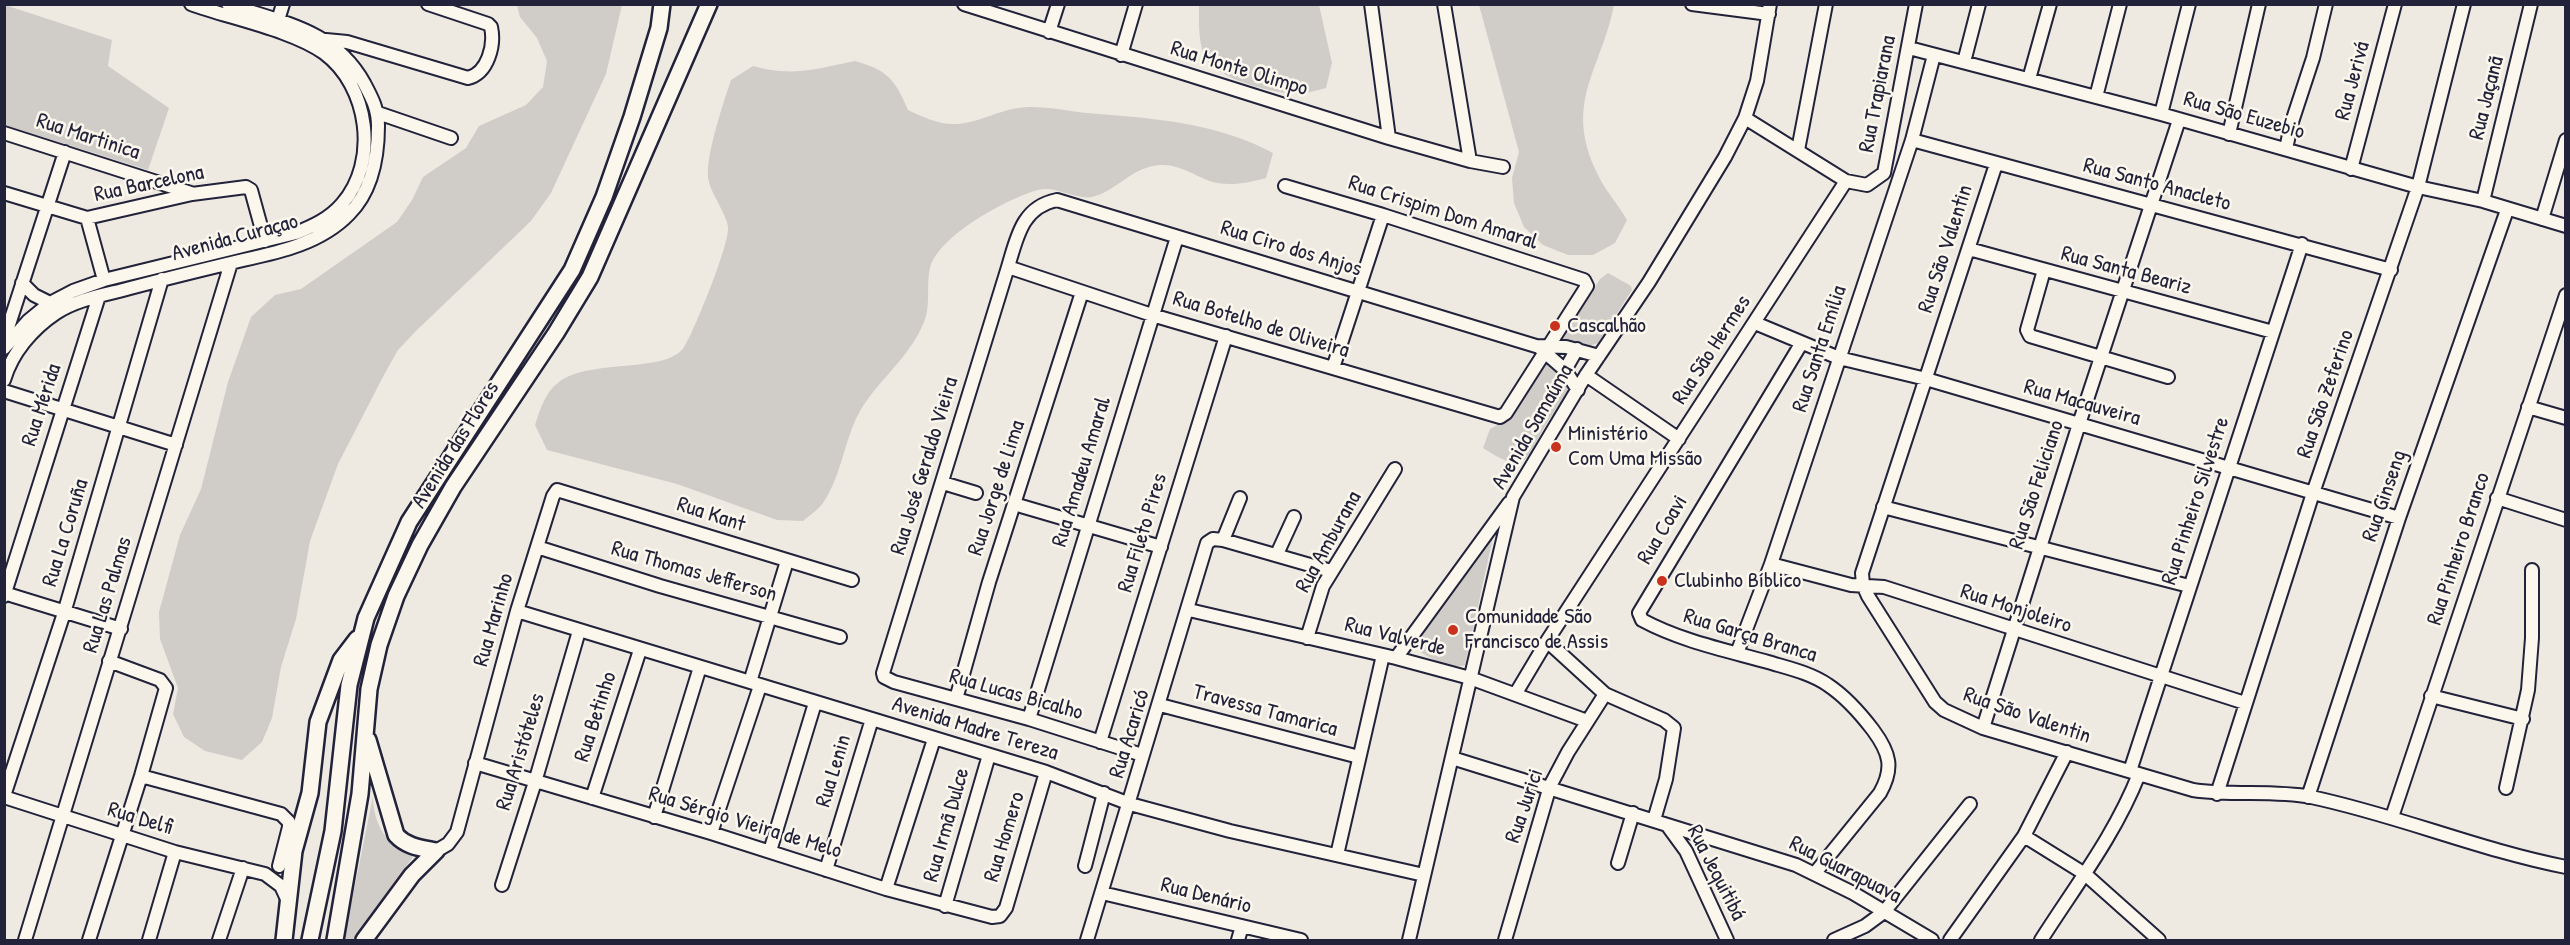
<!DOCTYPE html>
<html>
<head>
<meta charset="utf-8">
<style>
	body { margin:0 }
	#map { position:relative; width:2570px; height:945px; overflow:hidden; background:#eeeae2; font-family:"Patrick Hand",sans-serif }
	canvas { display:block }
	.frame { position:absolute; inset:0; border:6px solid #22223b; pointer-events:none }
</style>
</head>
<body>
<div id="map">
<canvas width="2570" height="945"></canvas>
<div class="frame"></div>
</div>
<script>
const ctx = document.querySelector('canvas').getContext('2d');
ctx.lineJoin = 'round';
function fill(path, color) { ctx.fillStyle = color; ctx.fill(path, 'evenodd'); }
function strokePath(path, color, width, dash) { ctx.strokeStyle = color; ctx.lineWidth = width; ctx.lineCap = dash ? 'butt' : 'round'; ctx.setLineDash(dash || []); ctx.stroke(path); }
function write(font, color, halo, rows, align = 'center') {
  ctx.font = font + ' "Patrick Hand",sans-serif'; ctx.lineWidth = 5; ctx.setLineDash([]); ctx.textBaseline = 'middle'; ctx.strokeStyle = halo; ctx.fillStyle = color; for (const [text, x, y, turn = 0] of rows) {
    ctx.save(); ctx.translate(x, y); ctx.rotate((+turn || 0) * Math.PI / 180); ctx.textAlign = isNaN(turn) ? turn : align; if (halo) ctx.strokeText(text, 0, 0); ctx.fillText(text, 0, 0); ctx.restore();
  }
}
const green = new Path2D(`
	M5,5L112,40L108,66L169,108L148,170L5,125Z
	M517,5H622L606,74L551,193L531,221L416,331L398,350L385,373L338,464L310,541L296,619L281,667L272,718L262,742L242,760L205,751L184,737L173,714L178,688L160,639L159,612L180,535L201,489L228,382L251,317L275,295L301,289L397,222L412,200L423,177L466,148L479,126L526,105L543,87L547,61L537,38L520,17Z
	M1199,5H1319L1332,63L1326,88C1317,90 1308,93 1299,94C1275,94 1214,79 1204,55C1198,40 1199,20 1199,5Z
	M1479,5H1614C1601,71 1563,102 1597,173C1604,189 1618,204 1627,220L1615,243L1593,255H1568L1543,245L1524,227L1514,203L1512,178L1519,152Z
	M855,61C887,70 895,79 908,110C923,117 939,125 956,124C981,123 1004,106 1032,107C1050,107 1068,111 1087,113C1150,118 1216,122 1273,153L1266,178C1250,182 1235,186 1217,183C1199,179 1181,164 1161,165C1132,166 1116,192 1092,197C1075,200 1055,185 1038,190C1008,198 938,236 930,268C926,285 931,307 924,322C911,355 882,377 863,406C844,436 843,474 823,503C818,510 809,516 803,521L777,520L677,484L547,450L535,425C540,410 545,392 559,382C590,358 667,374 684,347C694,332 729,245 728,228C728,217 712,195 709,182C703,162 724,101 731,80L753,66C793,77 815,69 855,61Z
	M1608,273L1631,286L1632,290L1598,343L1587,347L1561,341L1600,279Z
	M1546,360C1555,367 1570,376 1569,388C1568,400 1555,411 1549,420C1525,455 1532,480 1483,448L1490,429L1505,421Z
	M1494,533L1465,665C1450,670 1429,658 1417,650L1416,643C1431,618 1471,545 1494,533Z
	M373,796C373,824 387,846 413,857L353,940H344Z`);
const minor = new Path2D(`
	M964,4L1389,138L1470,161L1503,167
	M1371,4L1389,138
	M1444,4L1470,161
	M1692,4L1769,14
	M278,20L283,4
	M1049,32L1058,4
	M326,40L347,42L468,78C488,73 495,45 491,27L488,24L428,4
	M1909,48L2161,114L2418,187L2483,201L2566,226
	M1121,55L1136,4
	M1964,62L1979,4
	M2029,79L2050,4
	M2096,97L2120,4
	M378,113L451,138
	M2161,114L2189,4
	M1745,118L1846,181L1867,185L1884,173L1916,4
	M4,133L191,193
	M2229,134L2259,4
	M1912,140L2391,270
	M2286,149L2291,125L2313,58L2326,4
	M1798,150L1826,4
	M1996,164L1862,573L1863,585L1868,596L1935,702L1944,710L1983,728L2193,790C2231,796 2274,790 2311,797C2397,815 2479,850 2566,867
	M2351,169L2395,4
	M4,193L87,218L192,194L246,187L251,190L265,241
	M2483,201L2531,4
	M87,218L104,280
	M2542,219L2566,140
	M1969,249L2273,332
	M1008,267L1152,315L1500,417L1506,413L1587,286L1584,280L1383,215L1285,186
	M2044,270L2027,330L2030,336L2168,377
	M22,283L34,295L50,303
	M1755,323L1839,358L1926,379L2399,518
	M4,340L65,152
	M1801,344L1639,613L1642,620C1681,641 1725,650 1768,662C1788,668 1811,673 1828,685C1846,697 1860,713 1873,730C1890,753 1894,768 1880,793L1815,873
	M4,348L28,321L50,303L73,291L104,280L296,233C313,226 329,219 342,204C379,162 369,86 324,53C292,30 229,18 191,4
	M1540,348L1565,370L1578,390
	M1333,368L1383,215
	M1565,370L1577,349
	M1586,375L1679,439
	M4,380C12,353 32,329 56,313C74,301 98,296 119,291C160,280 201,270 243,260C280,252 321,243 349,214C372,191 378,157 378,126C378,109 372,98 364,83C334,29 282,23 228,4
	M4,391L176,445
	M2528,407L2566,418
	M943,483L976,493
	M2497,498L2566,520
	M1014,504L1161,547
	M1883,507L2189,586
	M1223,540L1240,498
	M537,547L660,586L840,637
	M1277,554L1294,517
	M1771,564L1851,585L1884,587L2245,703
	M4,593L121,629
	M4,596L99,296
	M1189,610L1396,658L1470,678L1587,721
	M517,611L1046,772L1130,804L1230,831L1424,875
	M1307,638L1323,586L1395,469
	M1547,641L1605,694L1664,720L1674,728L1666,779L1654,820
	M1737,653L1771,564L1912,140L1934,55
	M1396,658L1509,503
	M750,682L787,561
	M1516,693L1547,641L1846,181
	M2431,696L2523,719
	M956,699L989,582L1082,292
	M1160,705L1359,757
	M1029,719L1177,237
	M1983,728L2079,424L2179,120
	M1100,742L1226,336
	M1136,753L1029,719L894,682L884,677L883,673L1008,267C1017,237 1022,207 1057,200L1536,346L1566,347L1599,356
	M1452,758L1796,865L1853,893L1932,940
	M475,763L711,833L886,889L992,917L1000,916L1006,908L1046,772
	M2130,771L2302,244
	M141,776L281,814L289,822V827L279,866
	M2506,788L2528,690L2532,638V570
	M2217,794L2313,493L2418,187L2464,4
	M4,796L64,613L162,279
	M4,797L175,852L265,874L281,886L287,899
	M2308,797L2399,518L2507,210
	M592,798L640,650
	M654,817L700,667
	M2392,817L2566,295
	M1667,825L1686,851L1727,940
	M711,833L760,686
	M2024,836L2085,874L2159,940
	M436,851L448,844L457,832L517,611L553,496L557,490L852,580
	M770,851L815,703
	M1337,855L1383,655
	M1618,863L1633,813
	M1085,866L1104,793
	M826,870L872,719
	M502,885L535,782L579,631
	M886,889L934,739
	M1102,893L1301,940
	M945,906L989,755
	M25,940L231,263
	M89,940L141,776L166,688L160,680L109,661
	M149,940L175,852
	M219,940L243,868
	M1087,940L1207,543L1213,539L1223,540L1331,571
	M1238,940L1242,926
	M1409,940L1513,497L1586,375L1649,282L1725,157L1745,118L1757,81L1770,4
	M1505,940L1550,786L1568,752L1605,694
	M1834,940L1865,926L1884,912L1970,804
	M1950,940L2024,836L2067,752
	M2041,940C2076,885 2115,835 2139,774`);
const major = new Path2D(`
	M368,740L396,835C407,847 421,848 436,851
	M284,940L294,851L310,793L318,722L341,660L357,639
	M310,940L333,831L349,685L366,618L409,522L572,270L604,197L632,117L659,28L662,4
	M335,940L360,794L369,689L379,645L396,596L420,545L453,487L556,333L590,277L709,4
	M364,940L412,875L436,851`);
const markers = [
	[1555,326,6,"#c8321e"],
	[1556,447,6,"#c8321e"],
	[1662,581,6,"#c8321e"],
	[1453,630,6,"#c8321e"]
];
const streetNames = [
	["Rua Monte Olimpo",1239,69,17],
	["Rua Jerivá",2353,81,-75],
	["Rua Trapiarana",1878,94,-79],
	["Rua Jaçanã",2487,98,-76],
	["Rua São Euzebio",2244,116,16],
	["Rua Martinica",88,137,18],
	["Rua Barcelona",149,184,-12],
	["Rua Santo Anacleto",2157,185,15],
	["Rua Crispim Dom Amaral",1443,213,18],
	["Avenida Curaçao",235,238,-15],
	["Rua Ciro dos Anjos",1291,249,17],
	["Rua São Valentin",1946,249,-72],
	["Rua Santa Beariz",2126,271,15],
	["Rua Botelho de Oliveira",1261,325,17],
	["Rua Santa Emília",1820,349,-72],
	["Rua São Hermes",1712,350,-57],
	["Rua São Zeferino",2326,394,-71],
	["Rua Macauveira",2082,403,16],
	["Rua Mérida",42,405,-72],
	["Avenida Samaúma",1533,427,-60],
	["Avenida das Flores",456,445,-58],
	["Rua José Geraldo Vieira",925,466,-73],
	["Rua Amadeu Amaral",1082,472,-73],
	["Rua São Feliciano",2037,485,-72],
	["Rua Jorge de Lima",997,488,-72],
	["Rua Ginseng",2385,496,-71],
	["Rua Pinheiro Silvestre",2196,501,-72],
	["Rua Kant",711,515,18],
	["Rua Coavi",1663,530,-59],
	["Rua La Coruña",66,533,-73],
	["Rua Fileto Pires",1143,533,-73],
	["Rua Amburana",1329,542,-61],
	["Rua Pinheiro Branco",2459,549,-72],
	["Rua Thomas Jefferson",694,572,16],
	["Rua Las Palmas",108,595,-73],
	["Rua Monjoleiro",2016,609,18],
	["Rua Marinho",494,620,-74],
	["Rua Garça Branca",1750,636,17],
	["Rua Valverde",1395,637,14],
	["Rua Lucas Bicalho",1016,695,16],
	["Travessa Tamarica",1265,711,15],
	["Rua São Valentin",2027,716,19],
	["Rua Betinho",596,717,-72],
	["Avenida Madre Tereza",975,729,17],
	["Rua Acaricó",1130,734,-73],
	["Rua Aristóteles",521,752,-73],
	["Rua Lenin",834,771,-73],
	["Rua Jurici",1525,806,-71],
	["Rua Delfi",140,819,17],
	["Rua Sérgio Vieira de Melo",745,823,17],
	["Rua Irmã Dulce",947,825,-74],
	["Rua Homero",1005,837,-73],
	["Rua Guarapuava",1845,870,27],
	["Rua Jequitibá",1716,873,63],
	["Rua Denário",1206,896,14]
];
const poiNames = [
	["Cascalhão",1567,326],
	["Ministério",1568,434],
	["Com Uma Missão",1568,459],
	["Clubinho Bíblico",1674,581],
	["Comunidade São",1465,617],
	["Francisco de Assis",1465,642]
];
fill(green, '#d0cdc9');
strokePath(minor, '#22223b', 16);
strokePath(major, '#22223b', 20);
strokePath(minor, '#fbf7ec', 12);
strokePath(major, '#fbf7ec', 15);
for (const [x, y, r, color] of markers) { const dot = new Path2D(); dot.arc(x, y, r, 0, 2 * Math.PI); ctx.fillStyle = color; ctx.fill(dot); strokePath(dot, '#fbf7ec', 2); }
write('22px', '#22223b', '#fbf7ec', streetNames);
write('22px', '#22223b', '#fbf7ec', poiNames, 'left');
</script>
</body>
</html>
